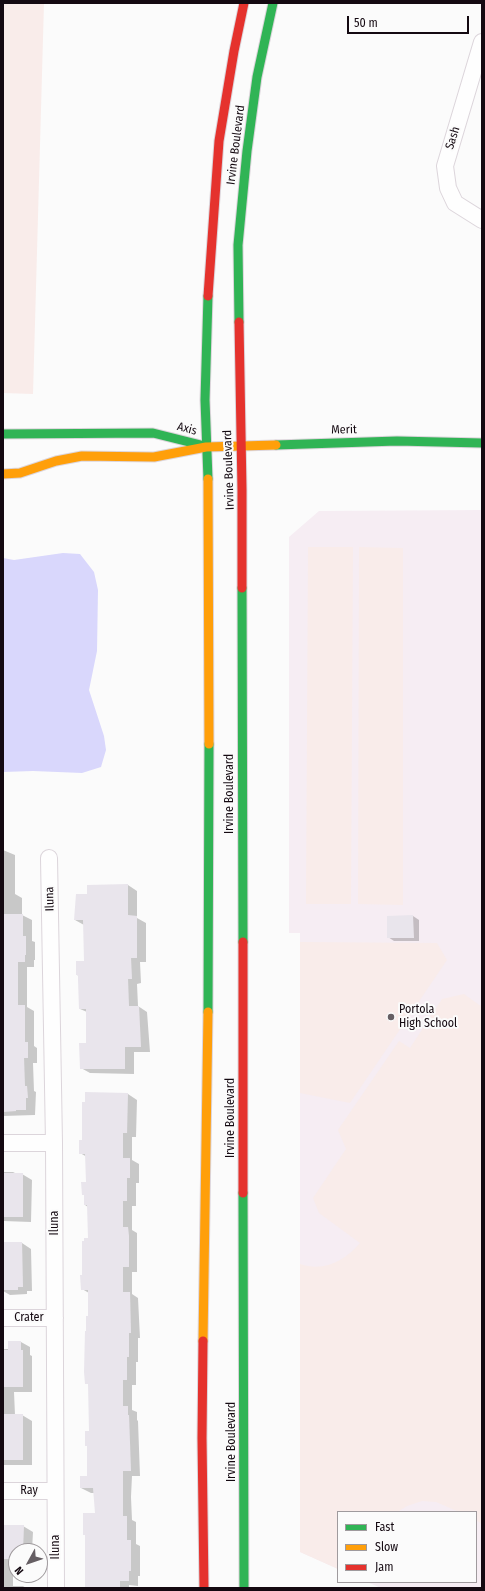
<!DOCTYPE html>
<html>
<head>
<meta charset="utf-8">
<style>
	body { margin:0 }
	#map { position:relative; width:485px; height:1591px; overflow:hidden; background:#fbfbfb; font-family:"Fira Sans Condensed",sans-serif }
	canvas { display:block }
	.frame { position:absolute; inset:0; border:4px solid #140911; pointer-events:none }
	.legend { position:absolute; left:337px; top:1511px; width:140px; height:72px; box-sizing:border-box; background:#fbfbfb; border:1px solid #9f9a9d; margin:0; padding:5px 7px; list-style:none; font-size:12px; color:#140911 }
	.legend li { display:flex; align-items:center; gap:8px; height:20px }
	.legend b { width:20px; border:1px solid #9f9a9d }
	.north { position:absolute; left:8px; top:1543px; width:40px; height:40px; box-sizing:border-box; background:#fbfbfb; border:1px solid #9f9a9d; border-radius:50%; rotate:230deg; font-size:11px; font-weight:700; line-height:16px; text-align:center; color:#140911 }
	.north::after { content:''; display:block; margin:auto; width:14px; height:18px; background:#655e63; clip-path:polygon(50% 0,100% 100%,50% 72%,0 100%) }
	.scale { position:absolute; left:347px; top:16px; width:122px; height:18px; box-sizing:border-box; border:2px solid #140911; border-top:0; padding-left:5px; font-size:12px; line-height:14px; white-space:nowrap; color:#140911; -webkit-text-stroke:3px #fbfbfb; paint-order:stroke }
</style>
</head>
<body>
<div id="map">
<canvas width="485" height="1591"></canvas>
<div class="frame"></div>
<ul class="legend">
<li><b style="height:5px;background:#30b455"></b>Fast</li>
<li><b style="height:5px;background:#ff9f0a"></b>Slow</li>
<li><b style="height:5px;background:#e5322d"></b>Jam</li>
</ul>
<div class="north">N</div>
<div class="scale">50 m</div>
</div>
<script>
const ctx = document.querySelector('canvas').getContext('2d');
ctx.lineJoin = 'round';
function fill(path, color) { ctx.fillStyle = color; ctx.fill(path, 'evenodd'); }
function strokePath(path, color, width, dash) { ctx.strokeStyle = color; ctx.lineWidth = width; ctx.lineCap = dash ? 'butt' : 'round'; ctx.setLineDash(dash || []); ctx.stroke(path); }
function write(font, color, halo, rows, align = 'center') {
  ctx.font = font + ' "Fira Sans Condensed",sans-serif'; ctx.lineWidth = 4; ctx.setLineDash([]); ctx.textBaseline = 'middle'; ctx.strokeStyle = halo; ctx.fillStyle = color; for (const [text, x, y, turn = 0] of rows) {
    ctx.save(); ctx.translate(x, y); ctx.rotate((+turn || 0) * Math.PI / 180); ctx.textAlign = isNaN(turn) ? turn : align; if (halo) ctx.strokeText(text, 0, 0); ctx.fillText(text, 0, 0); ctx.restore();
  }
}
const built = new Path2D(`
	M482,510V1588H381L367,1582H476V1512H338V1569L300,1552V933H289V537L319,511Z`);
const green = new Path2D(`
	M3,3H44L33,394L3,393Z
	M308,547H353L351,904H306Z
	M359,547L403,548V905L358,904Z
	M481,634H482V907H481Z
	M300,942L437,943L447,960L350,1103L300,1093Z
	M464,994L482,1007V1524L476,1520V1512H459L436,1502L422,1501L407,1506L397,1512H338V1569L300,1552V1264C324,1272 345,1261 360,1243L319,1213L313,1198L346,1149L338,1130L399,1041L410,1048L442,999Z`);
const water = new Path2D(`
	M63,553L80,554L94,572L98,590L97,651L89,690L104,736L106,750L101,767L82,773L33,771L3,772V558L14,560Z`);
const shadow = new Path2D(`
	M3,850L15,855V894L22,898V915L32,920V941L35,942V960H34V967H27V1007L34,1011V1046L37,1048V1063H33L34,1091L36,1092L35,1115L3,1116Z
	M128,885L137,891V918L146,923V962H140L141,983L137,984L138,1006L147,1012L150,1052H134V1074L90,1073L81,1068L87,1044V1012L80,1009L79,976L77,975L85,962L84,925L75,920L88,895V886Z
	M413,916L419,920V941H394L388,937Z
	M86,1093L128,1094L137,1100L136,1137H132V1160L139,1164V1183H136V1206H132V1230L137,1233V1272H132V1294L138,1298L140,1338H138V1362H136V1385H132V1410L137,1412V1420L138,1421L140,1476H132L131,1497L132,1520L136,1522V1544L140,1546V1576H138V1586L129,1585V1588H86V1535L84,1534L96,1514L94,1493H91L81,1488L88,1477V1446L86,1445L90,1432L89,1384L86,1383L89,1317V1293L82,1289L88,1239V1207L85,1205L87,1183V1157L80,1153L83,1141Z
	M3,1172H13L17,1174H22L32,1180L31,1222L3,1221Z
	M3,1243H22L31,1249L32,1291H27V1294L10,1295L3,1291Z
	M21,1342L30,1347V1355L32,1356V1392H14L15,1415H22L32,1421V1465H3V1349H9Z
	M3,1525L23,1526L33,1532L32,1551H16V1563H13V1586H23L26,1588H3Z`);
const building = new Path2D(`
	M128,884V915L137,916V958H131L132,979H128L129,1006H139L141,1047H125V1069H80L79,1043H86V1009H79L78,980V975H76V961H84L83,920H74L76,894H87V885Z
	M3,914H23V936H26V955H25V962H18V1005H25V1042H28V1058H24L25,1086H27L28,1098H26V1110H16V1111L3,1112Z
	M413,915L414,938H387V916Z
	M85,1092L128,1093L127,1133H123V1158H130V1178H127V1201H123V1227H128L129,1236V1267H123V1292H130L131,1333H129V1357H127V1380H123V1406H128V1415H129L131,1471H123V1516H127V1540H131V1571H129V1581H120V1588H85V1535H83V1513H95L93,1488H80V1476H87V1446H85V1431H89L88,1384H85L84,1372L85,1331H86V1316H88V1290H81L80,1275H82V1241H84V1238H88L87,1205H84V1195H82L81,1182H86L85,1154H79V1140H82V1102H85Z
	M3,1173H23V1217H3Z
	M3,1242H22L23,1287H18V1290H3Z
	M8,1341H21V1350H23V1387H3V1350H8Z
	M3,1414H23V1460H3Z
	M3,1525H24L23,1551H16V1559H3Z`);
const street = new Path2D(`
	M482,42L445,166L448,188L455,203L482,220
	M49,858L54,1143L56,1588
	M3,1143H54
	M3,1318H55
	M3,1491H55`);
const fast = new Path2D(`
	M239,322L238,245L247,151L257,77L273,3
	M3,434L153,433L201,445
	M276,445L397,441L482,443
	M208,479L205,400L208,296
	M242,588L243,942
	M208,1012L209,744
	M243,1193L244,1588`);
const slow = new Path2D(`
	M3,474L20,473L56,461L82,456L154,457L206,447L276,445
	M208,479L209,744
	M203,1341L208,1012`);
const jam = new Path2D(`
	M208,296L219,141L234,51L244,3
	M239,322L242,490V588
	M243,942V1193
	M203,1341L202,1438L204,1588`);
const markers = [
	[391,1017,4,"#655e63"]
];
const streetNames = [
	["Sash",453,138,-73],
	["Irvine Boulevard",236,145,-83],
	["Axis",187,429,15],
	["Merit",344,430,-1],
	["Irvine Boulevard",229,470,-92],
	["Irvine Boulevard",230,794,-90],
	["Iluna",50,899,-91],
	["Irvine Boulevard",231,1118,-90],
	["Iluna",55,1223,-90],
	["Crater",29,1318],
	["Irvine Boulevard",232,1442,-90],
	["Ray",29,1491],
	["Iluna",56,1547,-90]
];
const poiNames = [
	["Portola",399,1010],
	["High School",399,1024]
];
fill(built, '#f6edf3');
fill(green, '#f9ecea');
fill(water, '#d9d7fc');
fill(shadow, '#0003');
fill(building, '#e9e5ec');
strokePath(street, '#dcd5db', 18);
strokePath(fast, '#dcd5db', 11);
strokePath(slow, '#dcd5db', 11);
strokePath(jam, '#dcd5db', 11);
strokePath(street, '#fefefe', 16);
strokePath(fast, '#30b455', 9);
strokePath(slow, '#ff9f0a', 9);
strokePath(jam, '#e5322d', 9);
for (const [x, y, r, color] of markers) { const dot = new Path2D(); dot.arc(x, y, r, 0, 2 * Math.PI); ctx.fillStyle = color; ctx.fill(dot); strokePath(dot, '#fbfbfb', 1.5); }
write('12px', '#140911', '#fbfbfb', streetNames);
write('12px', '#140911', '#fbfbfb', poiNames, 'left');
</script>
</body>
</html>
